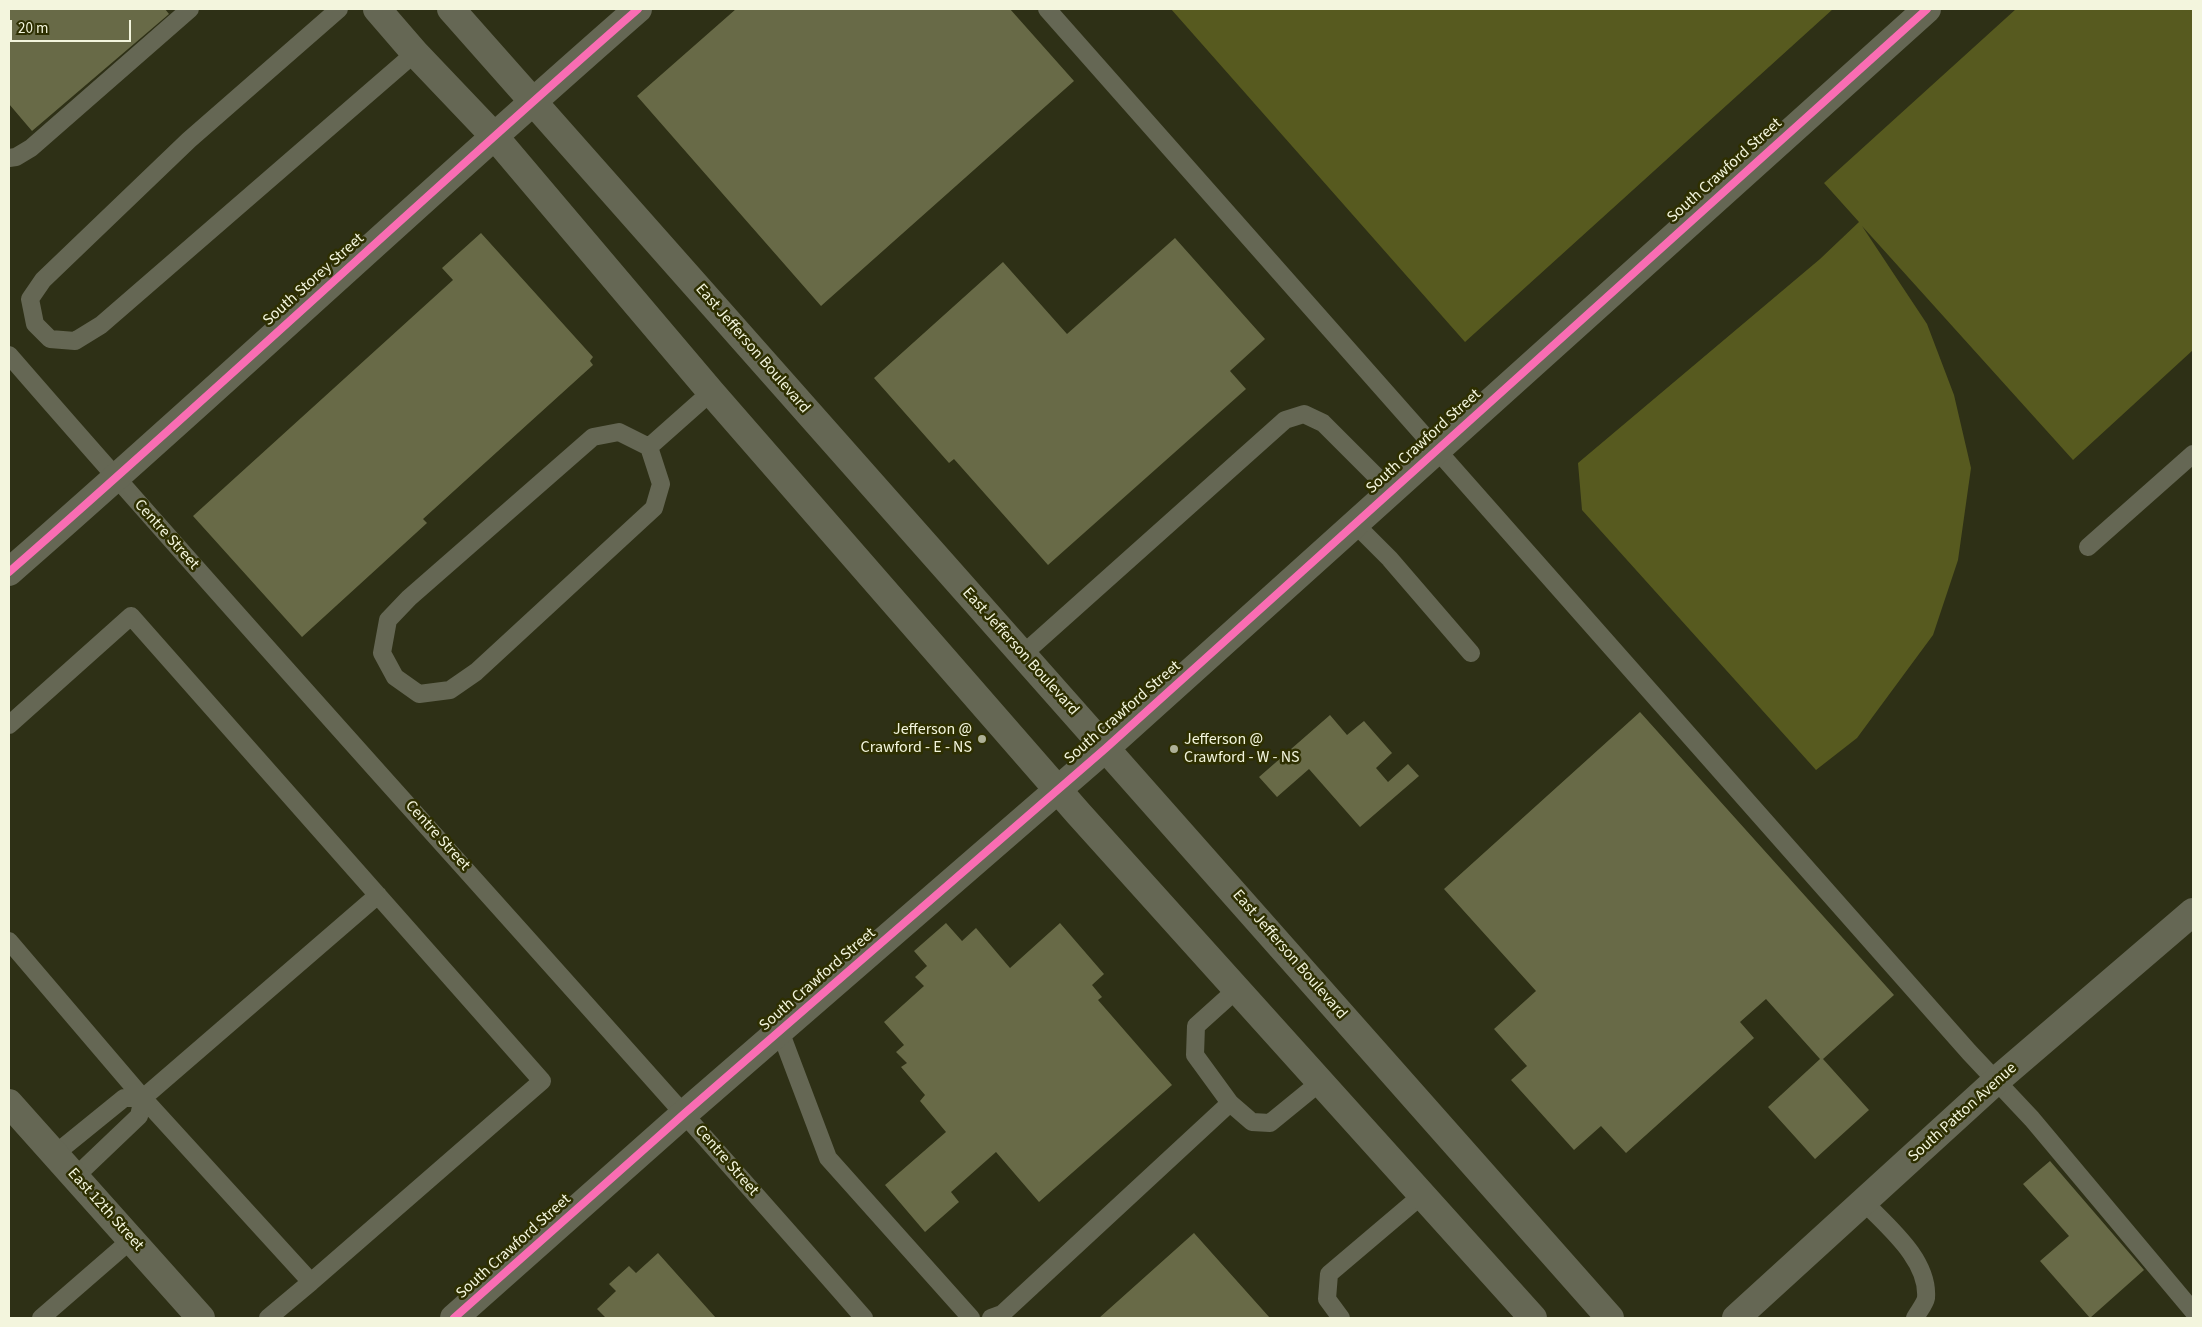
<!DOCTYPE html>
<html>
<head>
<meta charset="utf-8">
<style>
	body { margin:0 }
	#map { position:relative; width:2202px; height:1327px; overflow:hidden; background:#2e3016; font-family:"Source Sans 3",sans-serif }
	canvas { display:block }
	.frame { position:absolute; inset:0; border:10px solid #f3f5dd; pointer-events:none }
	.scale { position:absolute; left:10px; top:20px; width:121px; height:22px; box-sizing:border-box; border:2px solid #f3f5dd; border-top:0; padding-left:6px; font-size:15px; line-height:18px; white-space:nowrap; color:#f3f5dd; -webkit-text-stroke:4px #2e2f01; paint-order:stroke }
</style>
</head>
<body>
<div id="map">
<canvas width="2202" height="1327"></canvas>
<div class="frame"></div>
<div class="scale">20 m</div>
</div>
<script>
const ctx = document.querySelector('canvas').getContext('2d');
ctx.lineJoin = 'round';
function fill(path, color) { ctx.fillStyle = color; ctx.fill(path, 'evenodd'); }
function strokePath(path, color, width, dash) { ctx.strokeStyle = color; ctx.lineWidth = width; ctx.lineCap = dash ? 'butt' : 'round'; ctx.setLineDash(dash || []); ctx.stroke(path); }
function write(font, color, halo, rows, align = 'center') {
  ctx.font = font + ' "Source Sans 3",sans-serif'; ctx.lineWidth = 5; ctx.setLineDash([]); ctx.textBaseline = 'middle'; ctx.strokeStyle = halo; ctx.fillStyle = color; for (const [text, x, y, turn = 0] of rows) {
    ctx.save(); ctx.translate(x, y); ctx.rotate((+turn || 0) * Math.PI / 180); ctx.textAlign = isNaN(turn) ? turn : align; if (halo) ctx.strokeText(text, 0, 0); ctx.fillText(text, 0, 0); ctx.restore();
  }
}
const green = new Path2D(`
	M1171,9H1833L1465,342Z
	M2016,9H2193V350L2073,460L1862,226L1927,324L1954,395L1971,468L1958,560L1933,635L1857,738L1816,770L1582,510L1578,463L1820,259L1859,222L1824,183Z`);
const building = new Path2D(`
	M9,9H165L169,14L32,131L9,104Z
	M736,9H1010L1074,81L821,306L637,96Z
	M481,233L593,357L590,361L593,365L423,519L427,523L302,637L193,516L453,280L442,268Z
	M1175,238L1265,339L1230,371L1246,389L1048,565L954,459L949,463L874,378L1003,262L1067,334Z
	M1640,712L1894,995L1823,1059L1869,1110L1815,1159L1768,1107L1820,1059L1766,999L1740,1022L1754,1038L1626,1153L1601,1126L1574,1150L1511,1080L1527,1066L1494,1029L1536,991L1444,889Z
	M1330,715L1347,735L1364,721L1392,753L1376,768L1388,782L1408,764L1419,776L1360,827L1309,769L1277,797L1259,777Z
	M946,923L962,941L976,928L1010,968L1060,923L1104,974L1092,985L1102,997L1098,1000L1172,1085L1039,1202L996,1152L951,1192L959,1202L925,1232L885,1185L946,1132L920,1101L925,1095L901,1067L907,1063L896,1052L904,1045L884,1022L924,986L915,977L927,966L914,951Z
	M2050,1161L2144,1270L2090,1318L2040,1261L2069,1236L2023,1184Z
	M1194,1233L1270,1318H1099Z
	M658,1253L716,1318H606L597,1309L616,1291L609,1284L629,1266L636,1273Z`);
const service = new Path2D(`
	M339,9L189,140L43,280L30,299L35,324L50,339L75,341L101,325L415,53
	M1047,9L1969,1052L2032,1119L2193,1311
	M9,158L16,157L31,148L190,9
	M9,355C290,679 582,995 864,1318
	M619,432L649,447L661,484L654,508L476,672L450,690L419,694L395,677L382,653L388,620L409,598L593,437Z
	M649,447L711,392
	M1355,524L1390,559L1471,653
	M2088,547L2193,454
	M1022,655L1285,420L1304,414L1323,423L1391,491
	M9,725L131,616L542,1081L311,1282L143,1098L9,941
	M1236,990L1196,1026L1195,1055L1230,1103L1252,1122L1270,1123L1319,1083
	M780,1031L828,1158L971,1318
	M143,1098L378,895
	M55,1154L124,1098H143L139,1116L75,1177
	M1865,1203C1888,1227 1929,1260 1926,1298C1925,1304 1918,1312 1915,1318
	M41,1318L132,1239
	M268,1318L311,1282
	M991,1318L1002,1314L1230,1103
	M1341,1318L1327,1299L1329,1274L1421,1196`);
const minor = new Path2D(`
	M9,572C221,387 426,194 638,9
	M9,1103L201,1318
	M454,1318L685,1113L1106,748L1927,9
	M1736,1318L1997,1080L2193,912`);
const secondary = new Path2D(`
	M377,9L415,53L495,137L711,392L1078,813L1533,1318
	M451,9L1610,1318`);
const cycleway = new Path2D(`
	M9,572C221,387 426,194 638,9
	M454,1318L685,1113L1106,748L1927,9`);
const markers = [
	[982,739,5,"#aeb097"],
	[1174,749,5,"#aeb097"]
];
const streetNames = [
	["South Crawford Street",1725,171,-42],
	["South Storey Street",314,280,-42],
	["East Jefferson Boulevard",752,349,49],
	["South Crawford Street",1424,442,-42],
	["Centre Street",166,535,48],
	["East Jefferson Boulevard",1020,652,48],
	["South Crawford Street",1123,713,-41],
	["Centre Street",437,836,48],
	["East Jefferson Boulevard",1289,955,49],
	["South Crawford Street",818,980,-41],
	["South Patton Avenue",1963,1113,-42],
	["Centre Street",726,1161,49],
	["East 12th Street",105,1210,48],
	["South Crawford Street",514,1247,-42]
];
const poiNames = [
	["Jefferson @",972,730],
	["Crawford - E - NS",972,748],
	["Jefferson @",1184,740,"left"],
	["Crawford - W - NS",1184,758,"left"]
];
fill(green, '#575a1f');
fill(building, '#686a47');
strokePath(service, '#656754', 18);
strokePath(minor, '#656754', 28);
strokePath(secondary, '#656754', 28);
strokePath(cycleway, '#f96db3', 8);
for (const [x, y, r, color] of markers) { const dot = new Path2D(); dot.arc(x, y, r, 0, 2 * Math.PI); ctx.fillStyle = color; ctx.fill(dot); strokePath(dot, '#2e2f01', 2); }
write('16px', '#f3f5dd', '#2e2f01', streetNames);
write('16px', '#f3f5dd', '#2e2f01', poiNames, 'right');
</script>
</body>
</html>
